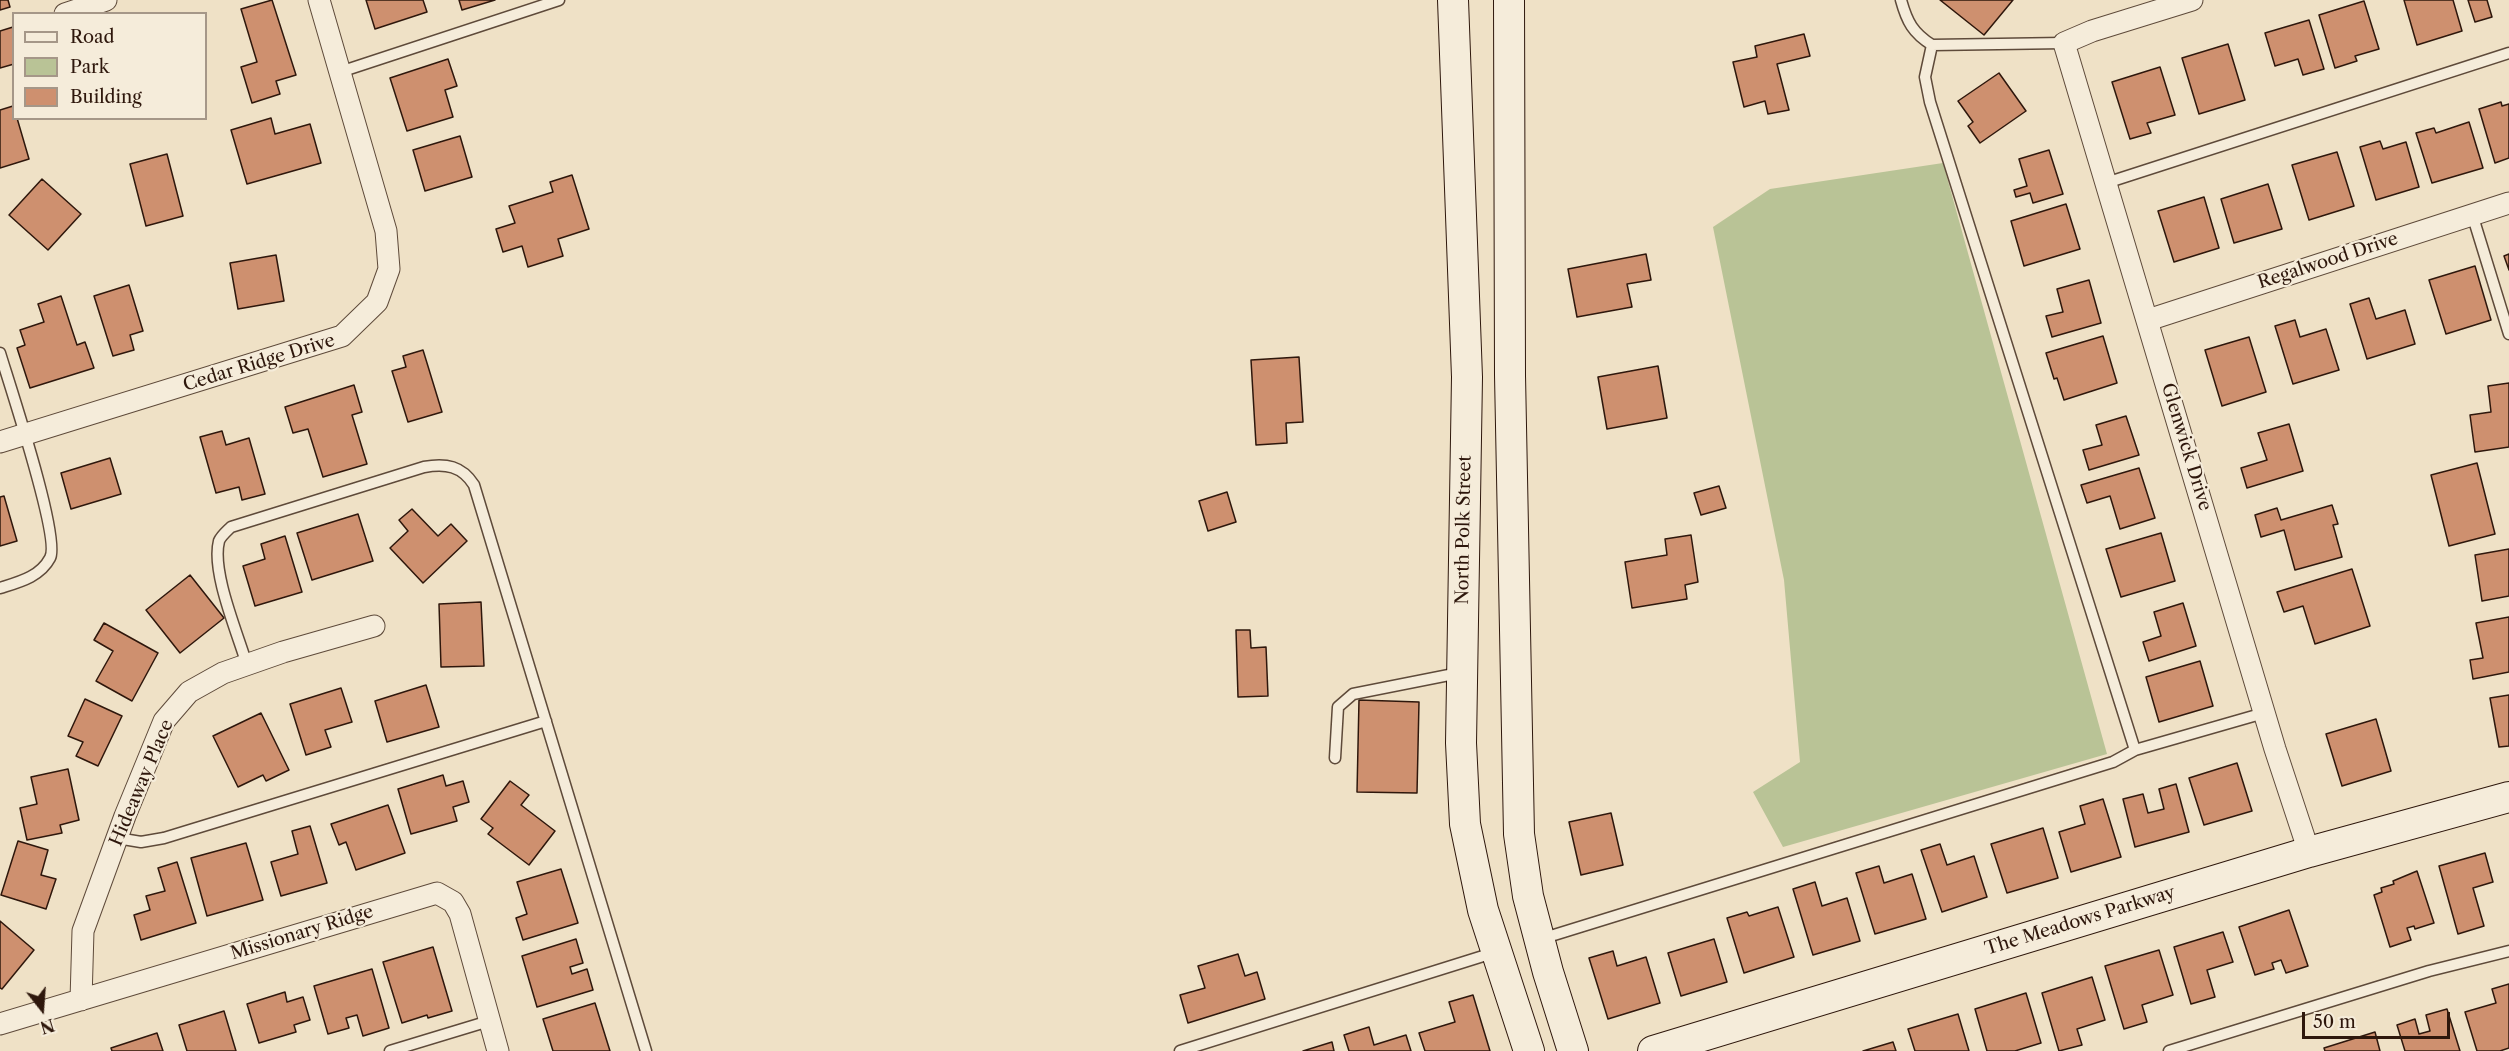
<!DOCTYPE html>
<html>
<head>
<meta charset="utf-8">
<style>
	body { margin:0 }
	#map { position:relative; width:2509px; height:1051px; overflow:hidden; background:#efe1c6; font-family:"Libre Caslon Text",serif }
	canvas { display:block }
	.legend { position:absolute; left:12px; top:12px; width:195px; height:108px; box-sizing:border-box; background:#f5ecda; border:2px solid #a59788; margin:0; padding:8px 10px; list-style:none; font-size:18px; color:#2e170c }
	.legend li { display:flex; align-items:center; gap:12px; height:30px }
	.legend b { width:30px; border:2px solid #a59788 }
	.north { position:absolute; left:12px; top:979px; width:60px; height:60px; -webkit-text-stroke:4px #f5ecda; paint-order:stroke; rotate:163deg; font-size:16px; font-weight:700; line-height:24px; text-align:center; color:#2e170c }
	.north::after { content:''; display:block; margin:auto; width:21px; height:27px; background:#2e170c; clip-path:polygon(50% 0,100% 100%,50% 72%,0 100%) }
	.scale { position:absolute; left:2302px; top:1012px; width:148px; height:27px; box-sizing:border-box; border:3px solid #2e170c; border-top:0; padding-left:8px; font-size:18px; line-height:21px; white-space:nowrap; color:#2e170c; -webkit-text-stroke:4px #f5ecda; paint-order:stroke }
</style>
</head>
<body>
<div id="map">
<canvas width="2509" height="1051"></canvas>
<ul class="legend">
<li><b style="height:8px;background:#f5ecda"></b>Road</li>
<li><b style="height:16px;background:#b9c396"></b>Park</li>
<li><b style="height:16px;background:#ce906f"></b>Building</li>
</ul>
<div class="north">N</div>
<div class="scale">50 m</div>
</div>
<script>
const ctx = document.querySelector('canvas').getContext('2d');
ctx.lineJoin = 'round';
function fill(path, color) { ctx.fillStyle = color; ctx.fill(path, 'evenodd'); }
function strokePath(path, color, width, dash) { ctx.strokeStyle = color; ctx.lineWidth = width; ctx.lineCap = dash ? 'butt' : 'round'; ctx.setLineDash(dash || []); ctx.stroke(path); }
function write(font, color, halo, rows, align = 'center') {
  ctx.font = font + ' "Libre Caslon Text",serif'; ctx.lineWidth = 4.5; ctx.setLineDash([]); ctx.textBaseline = 'middle'; ctx.strokeStyle = halo; ctx.fillStyle = color; for (const [text, x, y, turn = 0] of rows) {
    ctx.save(); ctx.translate(x, y); ctx.rotate((+turn || 0) * Math.PI / 180); ctx.textAlign = isNaN(turn) ? turn : align; if (halo) ctx.strokeText(text, 0, 0); ctx.fillText(text, 0, 0); ctx.restore();
  }
}
const green = new Path2D(`
	M1943,163L2107,754L1783,847L1753,792L1800,762L1784,580L1713,227L1770,189Z`);
const building = new Path2D(`
	M0,0H8L10,7L0,10Z
	M272,0L296,75L276,81L280,94L252,103L241,67L257,62L241,9Z
	M366,0H423L427,12L375,29Z
	M459,0H495L462,10Z
	M1940,0H2013L1984,35Z
	M2404,0H2453L2462,31L2417,45Z
	M2468,0H2487L2492,17L2475,22Z
	M2364,1L2379,49L2355,56L2357,61L2335,68L2319,15Z
	M2309,20L2324,69L2303,75L2298,59L2275,66L2265,33Z
	M13,27L14,64L0,68V31Z
	M1804,34L1810,56L1777,64L1789,110L1768,114L1765,101L1744,107L1733,62L1757,57L1755,46Z
	M2228,44L2245,100L2199,114L2182,58Z
	M448,59L457,86L445,90L453,117L407,131L390,78Z
	M2160,67L2175,115L2147,123L2151,133L2130,139L2112,82Z
	M1999,73L2026,111L1980,143L1968,126L1973,122L1958,101Z
	M2501,102L2502,106L2509,104V158L2495,163L2479,109Z
	M13,106L14,118H17L29,159L0,168V110Z
	M271,118L275,134L310,124L321,163L247,184L231,130Z
	M2469,122L2483,168L2432,183L2416,133L2434,128L2436,133Z
	M460,136L472,177L425,191L413,150Z
	M2380,141L2383,149L2406,142L2419,187L2376,200L2360,147Z
	M2049,150L2063,194L2033,203L2030,193L2016,197L2014,190L2027,186L2019,159Z
	M2337,152L2354,206L2309,220L2292,165Z
	M167,154L183,216L146,226L130,164Z
	M572,175L589,229L558,239L563,256L528,267L522,246L503,252L496,229L515,223L509,206L553,192L550,182Z
	M42,179L81,214L48,250L9,215Z
	M2268,184L2282,229L2234,243L2221,199Z
	M2204,197L2219,248L2174,262L2158,211Z
	M2066,204L2080,249L2024,266L2011,221Z
	M1646,254L1651,280L1627,284L1632,307L1577,317L1568,269Z
	M2509,254V270L2504,256Z
	M276,255L284,301L238,309L230,263Z
	M2475,266L2491,320L2446,334L2429,280Z
	M2089,280L2101,323L2052,337L2046,316L2063,312L2057,289Z
	M129,285L143,331L130,335L134,350L113,356L94,296Z
	M61,296L77,345L85,342L94,368L30,388L17,348L25,345L20,330L44,322L38,304Z
	M2369,298L2376,319L2405,310L2415,344L2367,359L2350,304Z
	M2295,320L2300,337L2326,329L2339,370L2293,384L2275,326Z
	M2103,336L2117,383L2064,400L2057,378L2054,379L2046,353Z
	M2249,337L2266,392L2222,406L2205,350Z
	M423,350L442,412L408,422L392,371L406,367L403,356Z
	M1299,357L1303,422L1286,423L1287,443L1256,445L1251,360Z
	M1658,366L1667,418L1607,429L1598,377Z
	M2509,383V447L2475,452L2470,415L2491,412L2488,386Z
	M354,385L362,412L352,415L367,464L323,477L308,429L293,433L285,407Z
	M2126,416L2139,455L2089,470L2083,450L2102,445L2096,425Z
	M2289,424L2303,471L2247,488L2241,468L2267,460L2258,433Z
	M222,431L226,445L249,438L265,494L242,500L239,487L216,493L200,437Z
	M110,458L121,494L71,509L61,473Z
	M2477,463L2495,534L2449,546L2431,475Z
	M2139,468L2155,518L2120,529L2110,496L2087,503L2081,485Z
	M1719,486L1726,508L1701,515L1694,493Z
	M1227,492L1236,522L1208,531L1199,501Z
	M4,496L17,541L0,546V497Z
	M2332,505L2338,524L2333,525L2342,557L2295,570L2284,530L2261,537L2255,515L2277,508L2281,520Z
	M412,509L438,536L451,524L467,541L423,583L390,548L408,531L399,520Z
	M358,514L373,561L312,580L297,533Z
	M2161,533L2175,581L2121,597L2106,549Z
	M1691,535L1698,582L1685,585L1687,599L1632,608L1625,562L1667,555L1665,539Z
	M285,536L302,592L255,606L243,566L265,559L261,544Z
	M2509,549V596L2482,601L2475,555Z
	M2352,569L2370,626L2315,644L2303,606L2284,612L2277,592Z
	M190,575L224,618L180,653L146,610Z
	M481,602L484,666L441,667L439,604Z
	M2183,603L2196,646L2149,661L2143,642L2161,636L2154,612Z
	M2509,617V672L2473,679L2470,660L2483,658L2476,623Z
	M104,623L158,653L132,701L96,681L113,651L94,640Z
	M1236,630H1250L1251,648L1266,647L1268,696L1238,697Z
	M2200,661L2213,706L2159,722L2146,677Z
	M426,685L439,727L387,742L375,701Z
	M341,688L352,722L325,730L331,747L306,755L290,704Z
	M2509,695V746L2499,747L2490,698Z
	M85,699L122,716L98,766L76,756L83,742L68,736Z
	M1359,700L1419,702L1417,793L1357,792Z
	M261,713L289,770L266,781L263,775L238,787L213,736Z
	M2376,719L2391,771L2342,786L2326,734Z
	M2237,763L2252,811L2204,825L2189,778Z
	M68,769L79,820L60,825L62,833L27,840L20,808L37,804L31,777Z
	M443,775L446,786L463,781L469,802L453,807L457,821L411,834L398,789Z
	M510,781L529,795L521,805L555,831L529,865L488,834L493,828L481,819Z
	M2176,784L2189,832L2135,847L2123,799L2143,794L2148,813L2164,809L2159,789Z
	M2103,799L2121,857L2071,872L2059,832L2085,824L2080,806Z
	M388,805L405,853L356,870L346,842L339,845L331,824Z
	M1611,813L1623,865L1581,875L1569,822Z
	M310,826L327,883L281,896L271,862L298,854L292,831Z
	M2043,828L2058,878L2007,893L1991,844Z
	M18,841L48,850L41,875L56,879L46,909L1,895Z
	M246,843L263,900L207,916L191,858Z
	M1940,844L1947,865L1974,856L1987,897L1942,912L1921,850Z
	M2485,853L2493,882L2473,888L2484,926L2458,934L2439,866Z
	M177,862L196,923L141,940L134,915L150,910L146,896L165,891L158,868Z
	M1879,866L1884,883L1912,874L1926,919L1875,934L1856,873Z
	M561,869L578,923L523,940L516,918L527,914L517,882Z
	M2417,871L2434,923L2415,929L2414,926L2407,928L2411,940L2390,947L2374,895L2382,892L2381,888L2394,884L2393,881Z
	M1815,882L1822,906L1847,898L1860,941L1813,955L1793,889Z
	M1778,907L1794,957L1744,973L1727,918L1747,912L1749,916Z
	M2289,910L2308,966L2286,973L2281,960L2272,963L2274,969L2255,975L2239,927Z
	M0,921L34,950L2,989L0,988Z
	M2223,932L2233,962L2207,970L2215,997L2191,1004L2174,947Z
	M576,939L583,963L570,967L572,974L587,969L593,990L537,1007L522,956Z
	M1714,939L1727,982L1681,996L1668,953Z
	M433,947L452,1011L428,1018L427,1015L402,1023L383,962Z
	M2159,950L2173,995L2142,1005L2147,1022L2124,1029L2105,966Z
	M1613,951L1617,966L1646,957L1660,1003L1608,1019L1589,958Z
	M1238,954L1245,976L1257,972L1265,999L1188,1023L1180,995L1205,988L1198,966Z
	M372,969L389,1028L363,1036L357,1015L346,1018L349,1028L328,1034L314,986Z
	M2092,977L2105,1020L2077,1029L2082,1045L2059,1051L2042,993Z
	M2509,984V1048L2500,1051H2477L2465,1012L2496,1003L2492,989Z
	M285,992L287,1002L303,997L310,1020L294,1025L296,1032L259,1043L247,1004Z
	M2026,993L2041,1043L2015,1051H1987L1975,1009Z
	M1473,995L1490,1051H1425L1419,1033L1455,1022L1449,1002Z
	M595,1003L610,1051H553L543,1019Z
	M2447,1009L2460,1051H2405L2397,1025L2415,1019L2419,1034L2430,1031L2426,1015Z
	M224,1011L236,1051H187L179,1025Z
	M1958,1014L1969,1051H1915L1908,1029Z
	M1369,1027L1374,1045L1406,1035L1411,1051H1349L1344,1035Z
	M2375,1032L2380,1051H2325L2324,1048Z
	M157,1033L163,1051H112L111,1048Z
	M1332,1042L1334,1051H1303Z
	M1893,1042L1896,1051H1863Z`);
const lane = new Path2D(`
	M1901,0C1907,22 1913,33 1932,45L2064,43
	M1932,45L1925,77L1930,102L2135,750L2264,713
	M340,72L559,0
	M2106,183L2509,53
	M2472,214L2509,334
	M0,353C9,383 61,539 50,558C40,577 19,582 0,588
	M247,665C238,634 211,572 219,541C221,536 227,531 231,527L424,467C446,463 462,466 474,485L646,1051
	M1335,758L1338,707L1353,694L1459,673
	M117,838L141,842L164,838L546,721
	M1541,939L2113,762L2135,750
	M390,1051L489,1021
	M1180,1051L1496,952
	M2169,1051L2429,971L2509,951`);
const street = new Path2D(`
	M2192,0L2092,31L2064,43L2275,749L2309,852
	M65,14L106,0
	M2148,320L2509,203
	M0,442L342,336L377,302L389,269L386,231L319,0
	M81,1000L83,931L125,816L164,721L189,692L223,673L283,652L374,626
	M0,1024L437,893L453,902L460,914L498,1051`);
const secondary = new Path2D(`
	M1453,0L1467,377L1461,743L1465,824L1483,910L1529,1051
	M1509,0L1510,375L1519,834L1528,896L1548,972L1573,1051
	M1653,1051L2309,852L2509,797`);
const streetNames = [
	["Regalwood Drive",2328,261,-18],
	["Cedar Ridge Drive",259,363,-17],
	["Glenwick Drive",2186,447,73],
	["North Polk Street",1464,530,-89],
	["Hideaway Place",142,783,-67],
	["The Meadows Parkway",2080,921,-17],
	["Missionary Ridge",302,933,-17]
];
fill(green, '#b9c396');
fill(building, '#ce906f');
strokePath(building, '#2e170c', 1.5);
strokePath(lane, '#5e4a3a', 13);
strokePath(street, '#5e4a3a', 23);
strokePath(secondary, '#2e170c', 32);
strokePath(lane, '#f5ecda', 10);
strokePath(street, '#f5ecda', 21);
strokePath(secondary, '#f5ecda', 30);
write('18px', '#2e170c', '#f5ecda', streetNames);
</script>
</body>
</html>
